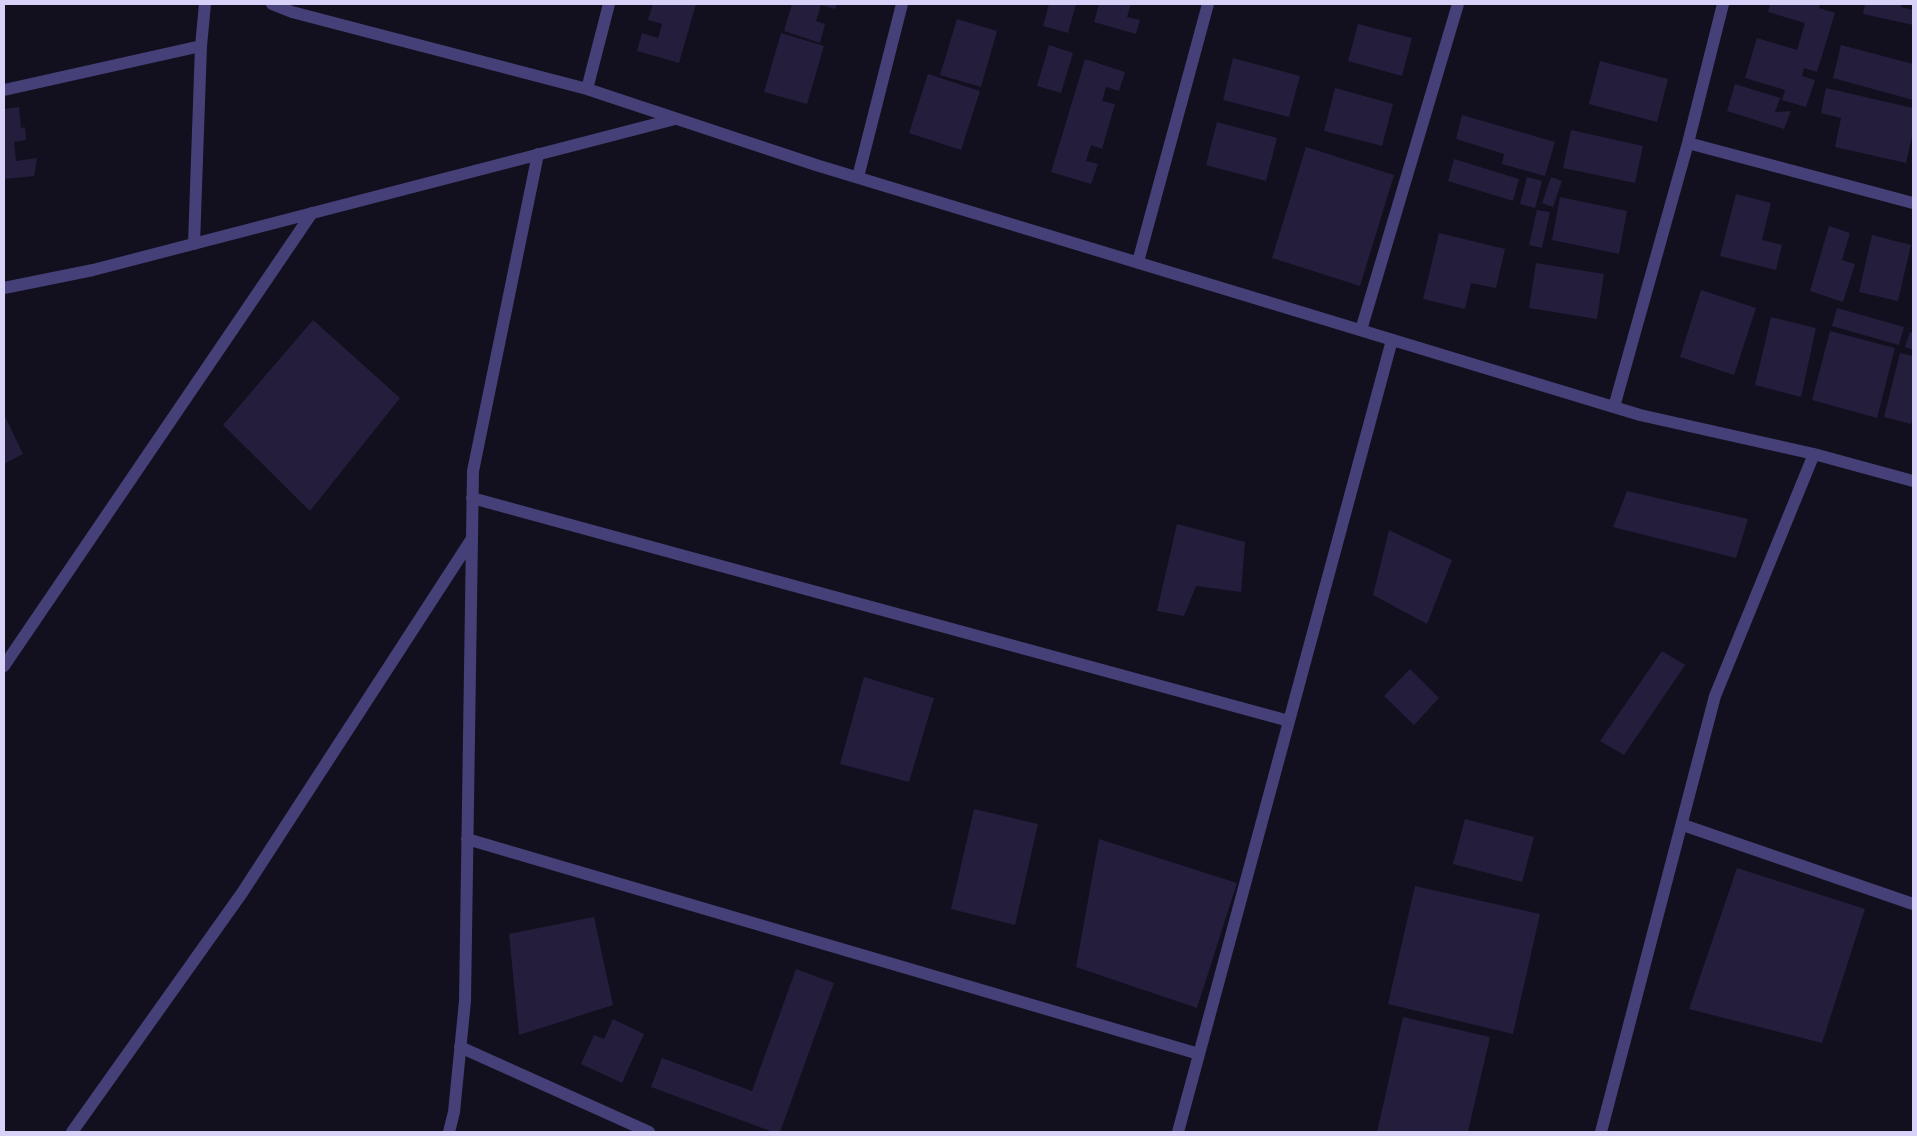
<!DOCTYPE html>
<html>
<head>
<meta charset="utf-8">
<style>
	body { margin:0 }
	#map { position:relative; width:1917px; height:1136px; overflow:hidden; background:#120f1e; font-family:Quicksand,sans-serif }
	canvas { display:block }
	.frame { position:absolute; inset:0; border:5px solid #d8d2f9; pointer-events:none }
</style>
</head>
<body>
<div id="map">
<canvas width="1917" height="1136"></canvas>
<div class="frame"></div>
</div>
<script>
const ctx = document.querySelector('canvas').getContext('2d');
ctx.lineJoin = 'round';
function fill(path, color) { ctx.fillStyle = color; ctx.fill(path, 'evenodd'); }
function strokePath(path, color, width, dash) { ctx.strokeStyle = color; ctx.lineWidth = width; ctx.lineCap = dash ? 'butt' : 'round'; ctx.setLineDash(dash || []); ctx.stroke(path); }
const building = new Path2D(`
	M653,4H696L679,63L637,51L642,33L658,38L662,24L648,20Z
	M792,4H837L835,9L821,5L816,21L825,24L820,43L784,31Z
	M1049,4H1076L1068,33L1043,26Z
	M1099,4H1131L1127,17L1140,20L1136,34L1094,22Z
	M1770,4H1820L1819,8L1835,13L1817,72L1804,68L1802,76L1815,80L1806,107L1782,100L1785,90L1745,78L1757,38L1797,50L1805,23L1768,12Z
	M1865,4H1902L1901,7L1913,10V25L1863,14Z
	M957,19L997,31L981,87L940,75Z
	M1358,24L1412,38L1402,76L1348,61Z
	M781,33L824,46L807,104L764,92Z
	M1049,45L1073,53L1061,93L1037,86Z
	M1841,45L1913,64V100L1833,78Z
	M1233,58L1300,76L1289,117L1223,100Z
	M1085,59L1125,72L1119,91L1106,87L1102,101L1115,104L1102,149L1091,145L1086,161L1098,164L1091,184L1051,172Z
	M1600,61L1668,79L1657,122L1589,104Z
	M928,74L980,91L961,150L909,133Z
	M1735,84L1780,98L1775,112L1791,111L1784,129L1727,111Z
	M1335,88L1393,104L1382,146L1324,131Z
	M1826,88L1913,108V132L1906,163L1835,147L1841,118L1821,113Z
	M19,107L21,128L25,127L26,140L14,142L16,161L37,158L34,176L4,179V109Z
	M1462,115L1555,142L1545,176L1502,164L1504,154L1456,139Z
	M1217,122L1277,138L1266,181L1206,165Z
	M1571,130L1643,146L1635,183L1563,168Z
	M1306,147L1394,175L1360,286L1272,258Z
	M1454,159L1519,179L1513,201L1448,181Z
	M1527,177L1542,181L1535,208L1520,204Z
	M1551,177L1562,181L1553,207L1542,203Z
	M1736,194L1771,203L1762,240L1782,245L1776,270L1720,256Z
	M1560,197L1627,211L1619,254L1552,240Z
	M1537,210L1550,212L1542,248L1529,245Z
	M1829,226L1850,233L1842,260L1855,264L1843,302L1810,291Z
	M1439,233L1505,249L1496,288L1471,283L1465,309L1423,299Z
	M1872,235L1911,245L1898,301L1859,292Z
	M1536,263L1604,274L1597,319L1529,308Z
	M1701,290L1756,308L1734,375L1680,357Z
	M1837,308L1904,327L1899,345L1832,326Z
	M1771,317L1816,328L1801,397L1755,385Z
	M313,320L400,398L310,511L223,425Z
	M1830,331L1895,348L1877,418L1812,400Z
	M1910,332L1913,333V350L1905,347Z
	M1900,353L1913,356V415L1911,424L1884,417Z
	M4,414L23,454L4,464Z
	M1627,491L1748,519L1736,558L1613,527Z
	M1177,524L1245,542L1241,592L1196,586L1184,616L1157,611Z
	M1389,530L1452,560L1427,624L1373,595Z
	M1662,651L1685,665L1624,755L1600,741Z
	M1410,669L1439,698L1414,725L1384,696Z
	M864,677L934,698L909,782L840,764Z
	M974,809L1038,824L1015,925L951,909Z
	M1465,819L1534,837L1522,882L1453,864Z
	M1099,839L1237,883L1197,1008L1076,967Z
	M1737,868L1865,909L1822,1043L1689,1009Z
	M1415,886L1540,914L1513,1034L1388,1004Z
	M594,917L613,1005L519,1035L509,934Z
	M796,969L834,983L780,1132H773L651,1087L662,1058L752,1091Z
	M1403,1017L1490,1037L1468,1132H1377Z
	M613,1019L644,1034L622,1083L581,1064L594,1035L604,1039Z`);
const lane = new Path2D(`
	M1683,825L1913,904`);
const street = new Path2D(`
	M272,4L292,12L587,89L816,165L1640,415L1814,454L1913,481
	M587,89L609,4
	M4,90L201,46
	M1688,143L1913,203
	M858,177L902,4
	M194,244L201,46L205,4
	M1138,262L1208,4
	M4,288L93,270L675,119
	M1361,330L1458,4
	M1614,407L1688,143L1723,4
	M472,498L1289,721
	M4,666L312,213
	M467,839L1199,1054
	M460,1047L649,1132
	M72,1132L242,893L471,540
	M449,1132L454,1112L465,1001L473,471L538,154
	M1178,1132L1392,340
	M1601,1132L1715,696L1814,454`);
fill(building, '#251d3c');
strokePath(lane, '#454077', 12);
strokePath(street, '#454077', 12);
</script>
</body>
</html>
